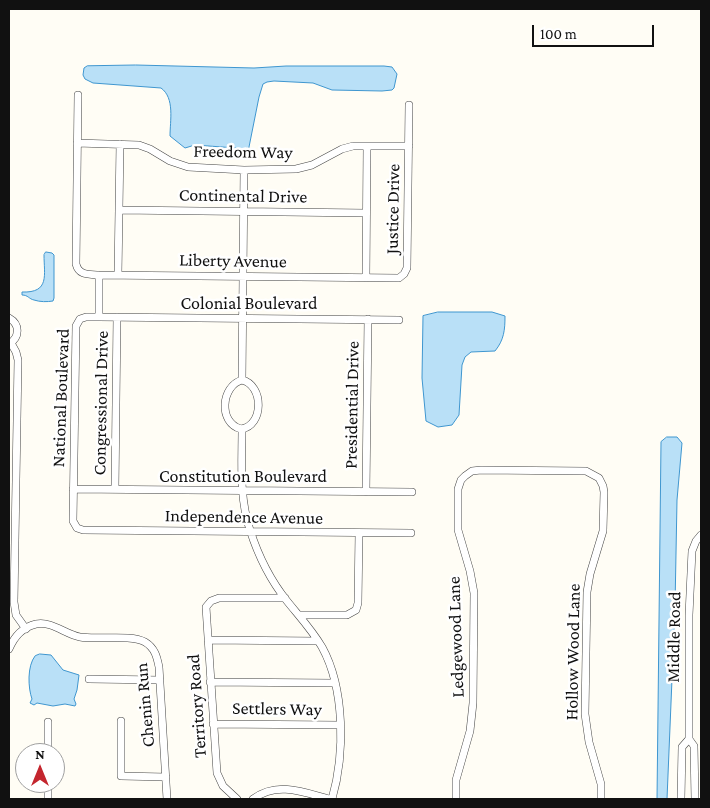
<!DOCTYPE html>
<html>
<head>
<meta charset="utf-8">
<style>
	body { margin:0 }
	#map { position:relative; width:710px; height:808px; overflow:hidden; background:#fffdf5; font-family:"Crimson Pro",serif }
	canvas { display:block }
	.frame { position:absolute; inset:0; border:10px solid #111; pointer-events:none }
	.north { position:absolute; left:15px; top:743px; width:50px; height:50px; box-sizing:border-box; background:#fff; border:1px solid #a0a0a0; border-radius:50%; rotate:0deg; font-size:14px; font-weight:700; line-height:20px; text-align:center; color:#111 }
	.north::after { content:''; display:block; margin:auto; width:18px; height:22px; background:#c4262e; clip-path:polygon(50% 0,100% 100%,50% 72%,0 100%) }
	.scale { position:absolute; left:532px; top:25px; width:122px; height:22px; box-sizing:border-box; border:2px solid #111; border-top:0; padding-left:6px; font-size:15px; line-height:18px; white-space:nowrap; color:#111; -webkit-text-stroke:4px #fff; paint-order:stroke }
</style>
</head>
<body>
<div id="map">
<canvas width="710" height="808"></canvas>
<div class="frame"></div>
<div class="north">N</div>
<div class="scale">100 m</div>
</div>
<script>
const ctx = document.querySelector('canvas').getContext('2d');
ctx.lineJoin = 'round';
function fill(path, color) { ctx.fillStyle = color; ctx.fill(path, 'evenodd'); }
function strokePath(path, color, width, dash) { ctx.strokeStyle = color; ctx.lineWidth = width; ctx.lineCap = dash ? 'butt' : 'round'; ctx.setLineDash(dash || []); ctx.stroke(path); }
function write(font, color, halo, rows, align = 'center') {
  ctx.font = font + ' "Crimson Pro",serif'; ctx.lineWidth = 5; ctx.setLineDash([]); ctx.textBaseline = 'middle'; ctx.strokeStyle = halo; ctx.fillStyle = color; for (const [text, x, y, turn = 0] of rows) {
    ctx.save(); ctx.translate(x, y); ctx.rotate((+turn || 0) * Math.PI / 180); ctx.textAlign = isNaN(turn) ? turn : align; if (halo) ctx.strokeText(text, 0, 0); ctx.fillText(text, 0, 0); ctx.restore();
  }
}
const water = new Path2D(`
	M136,65L254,68L286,66H384L392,67L397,74L394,88L392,90L382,91L332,90L313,83L274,81L267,82L263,84L259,97L248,152L245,155L236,148L195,145L185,148L170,136C170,121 175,98 161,88L93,83L85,79L83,75L84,68L87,66Z
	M46,252L52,253L54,255V298L53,301C47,302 40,302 34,300C29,299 28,295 22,295V292C50,293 44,275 44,255Z
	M438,312H492L505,316C505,330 504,340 495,351L471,352L465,357L462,365L459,415L452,425L438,427L426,421L422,378L423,316Z
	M667,437H677L682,443L677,500L675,607L667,799H657L661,442Z
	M40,654L51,655L63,670L79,675L77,690L74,699L76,704L75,706L65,704L53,706L37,703L34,705L30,703L32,699C28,688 27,666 35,656Z`);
const street = new Path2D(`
	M78,95L76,264C79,276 89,274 99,275L399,278L404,274L407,268L409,105
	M77,143L139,145L150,149L170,161L188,167L244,170L296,169L312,165L342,149L353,146H409
	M119,210L366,213
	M118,275L120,144
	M366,278L367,146
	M99,317V275
	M9,318C20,324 20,337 9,344
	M399,320L99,317H86L80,319L76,326L73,521L77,528L83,530L411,533
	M11,343L16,352L18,360L14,602L16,615L26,629
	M242,380L244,170
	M242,380C264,385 264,426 241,429C218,423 221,386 242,380Z
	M242,429C242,463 239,497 250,530C258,555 271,581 287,601C299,616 312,630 322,647C345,689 345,754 332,799
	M73,489L412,492
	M115,489L117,317
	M366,492L368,319
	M299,615H347L356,610L358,603L359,533
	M208,640L318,641
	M9,649C14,637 23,627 36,624C52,621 65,634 80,637C97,640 131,634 145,642C155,648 157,657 159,667L167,799
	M89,679L160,680
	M210,682L334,683
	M121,721V776L166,777
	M213,724L340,725
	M689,739V615L692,551L696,541L701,535
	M48,753V722
	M48,799V783
	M237,799L223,786L217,773L206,607L211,601L219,598H285
	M253,799C277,781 303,792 329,799
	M456,799V780L470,731L473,703L474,593L470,571L458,530V489L461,480L465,476L472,471L481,470L586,471L599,478L603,486L604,492L603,531L590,574L587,592L585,714L589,742L601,784V799
	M681,799L682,747L689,739L694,746L695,799`);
const streetNames = [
	["Freedom Way",243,152,1],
	["Continental Drive",243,196,1],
	["Justice Drive",393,209,-89],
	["Liberty Avenue",233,261,1],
	["Colonial Boulevard",249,303],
	["National Boulevard",61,398,-88],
	["Congressional Drive",101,403,-89],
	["Presidential Drive",352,405,-89],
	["Constitution Boulevard",243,476],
	["Independence Avenue",244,517,1],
	["Ledgewood Lane",456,637,-92],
	["Middle Road",674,637,-89],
	["Hollow Wood Lane",573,652,-89],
	["Chenin Run",145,705,-95],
	["Territory Road",197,706,-94],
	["Settlers Way",277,709,1]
];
fill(water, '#b9e0f7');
strokePath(water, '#3f96cf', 1);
strokePath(street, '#444', 8);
strokePath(street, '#fff', 7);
write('18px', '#111', '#fff', streetNames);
</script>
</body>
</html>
